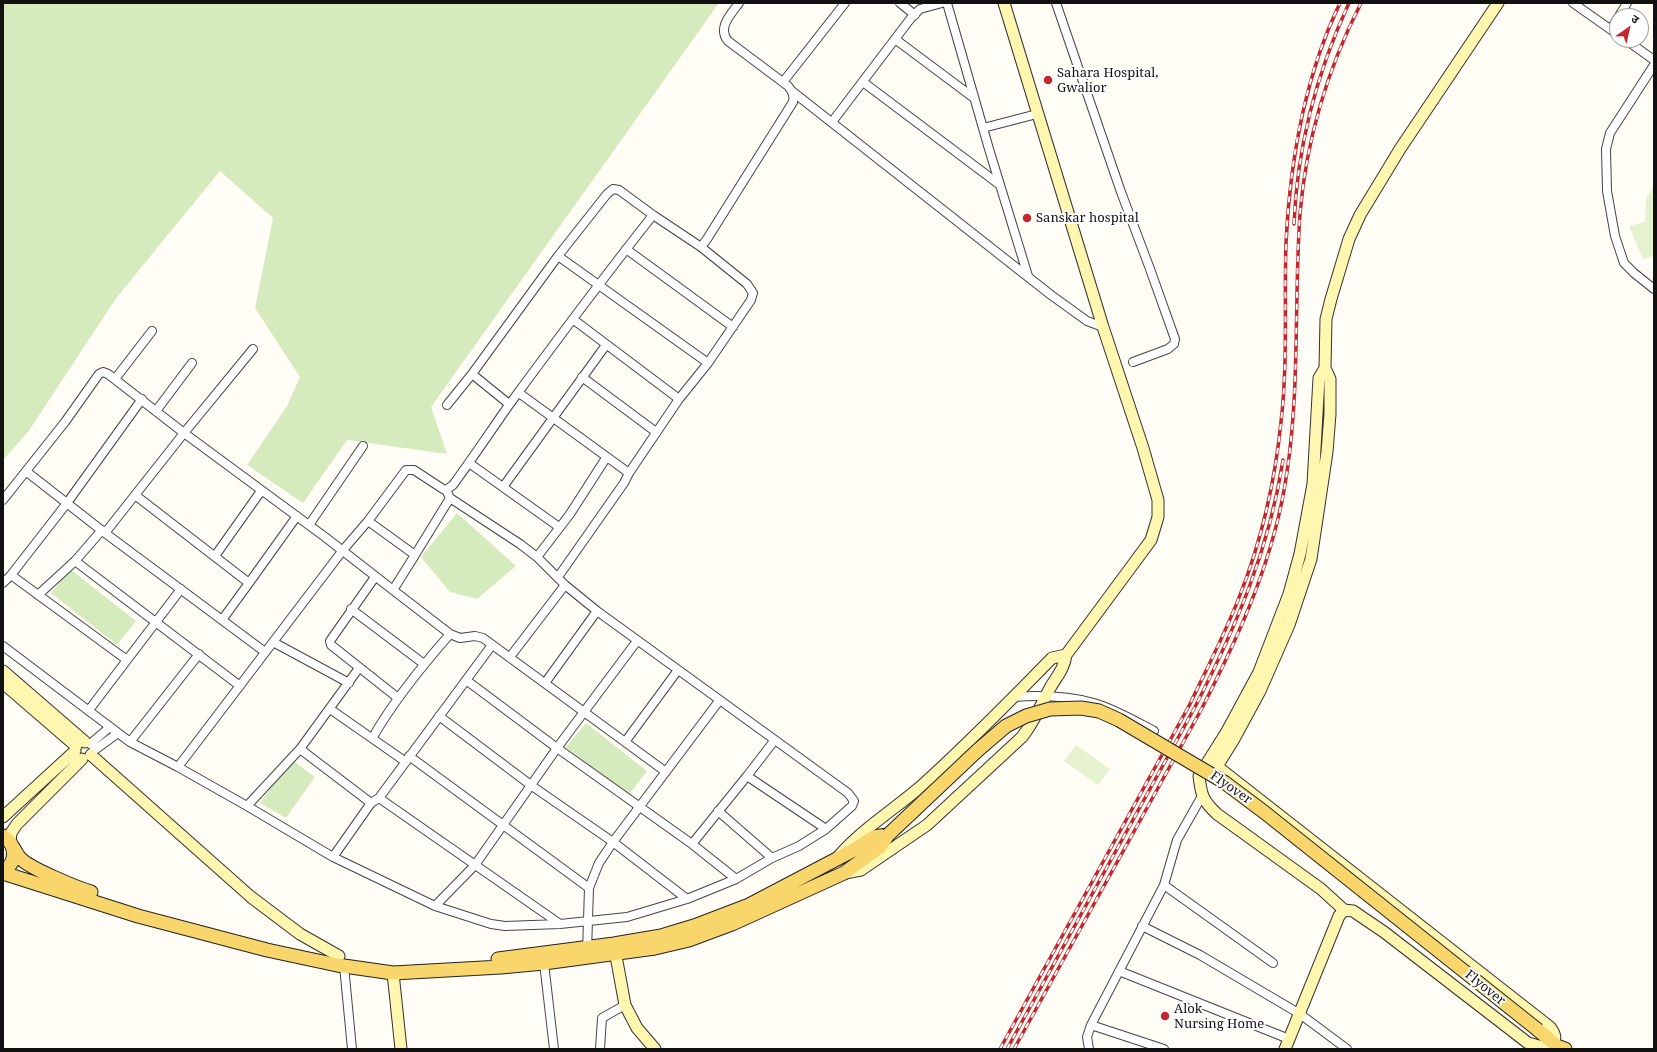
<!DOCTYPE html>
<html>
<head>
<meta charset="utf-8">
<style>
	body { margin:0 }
	#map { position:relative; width:1657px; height:1052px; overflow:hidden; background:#fffdf5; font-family:"Noto Serif","Noto Sans Devanagari",serif }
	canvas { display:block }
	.frame { position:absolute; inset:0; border:4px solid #111; pointer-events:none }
	.north { position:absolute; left:1609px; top:8px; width:40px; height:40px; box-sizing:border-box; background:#fff; border:1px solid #a0a0a0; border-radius:50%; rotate:34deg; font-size:11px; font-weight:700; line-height:16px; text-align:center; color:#111 }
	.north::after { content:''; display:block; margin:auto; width:14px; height:18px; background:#c4262e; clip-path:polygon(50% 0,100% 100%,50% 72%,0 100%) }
</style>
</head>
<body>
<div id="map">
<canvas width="1657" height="1052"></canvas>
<div class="frame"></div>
<div class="north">उ</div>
</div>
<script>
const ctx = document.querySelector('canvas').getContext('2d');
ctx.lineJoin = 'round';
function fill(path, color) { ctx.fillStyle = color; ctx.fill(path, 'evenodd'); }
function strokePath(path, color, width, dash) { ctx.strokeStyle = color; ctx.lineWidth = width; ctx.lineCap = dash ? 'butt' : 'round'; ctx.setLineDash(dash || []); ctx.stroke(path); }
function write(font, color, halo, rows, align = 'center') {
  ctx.font = font + ' "Noto Serif",serif'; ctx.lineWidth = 4; ctx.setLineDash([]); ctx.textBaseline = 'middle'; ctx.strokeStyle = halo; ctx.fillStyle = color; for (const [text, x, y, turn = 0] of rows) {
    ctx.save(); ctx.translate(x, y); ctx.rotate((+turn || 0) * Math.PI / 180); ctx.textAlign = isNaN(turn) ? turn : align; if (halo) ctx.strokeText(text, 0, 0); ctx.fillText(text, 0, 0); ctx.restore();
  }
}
const green = new Path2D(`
	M3,3H719L431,407L447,454L347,440L303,503L247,465L287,406L300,377L255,308L273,218L220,171L117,297L28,432L3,460Z
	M457,513L516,566L477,599L450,592L421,557Z
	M70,569L136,621L117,645L51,593Z
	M586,723L647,771L628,796L566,747Z
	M291,759L315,777L286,818L260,803Z`);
const pitch = new Path2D(`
	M1654,186V257L1653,256L1643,259L1629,226L1645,222L1646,198Z
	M1076,745L1110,769L1098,785L1064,761Z`);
const street = new Path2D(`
	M900,3L915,15
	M947,3L989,149L1028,276
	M1056,3L1121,192L1150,269L1175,339L1174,344L1168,349L1133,362
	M1573,3L1617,34
	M1619,16L1627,3
	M1611,29L1617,19
	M895,39L974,98
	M1626,40L1654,60
	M1654,65L1610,133L1606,149L1607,191L1615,236L1624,263L1634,273L1654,289
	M783,82L845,3
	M863,82L1000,185
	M793,92L1051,295L1087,321L1103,327
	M832,122L911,18L920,9L942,3
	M983,128L1037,114
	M626,249L733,327
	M558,256L708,363
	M574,320L679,399
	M582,377L656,432
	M115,379L152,331
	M519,393L629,473
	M509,404L472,374L558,256L607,194L613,189L619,190L653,215
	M447,405L472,374
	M156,411L192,363
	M469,463L559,527
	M27,472L105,533L265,652
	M503,487L606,345
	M135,495L249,583L222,620
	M3,500L65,422L99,374L103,372L108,374L184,433L325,537L393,590L415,555
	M368,521L415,555L450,498
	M309,525L363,446
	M105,533L184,433L253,349
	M215,556L261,491
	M537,557L570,514L606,458
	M75,561L240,686
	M11,575L127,660L89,710
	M375,577L330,641L331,645L398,698
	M558,577L624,483L629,473L679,399L708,363L751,300L753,293L747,284L701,247
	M3,583L11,575L67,503L142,399
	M249,583L297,516
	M393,590L450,634L460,638L475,636L483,638L666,772
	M38,595L75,561L102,530
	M351,609L424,664
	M273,642L349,683
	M3,646L130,742L178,767L343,550L368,521L406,470H414L443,489L446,490L453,485C472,459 490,432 509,405C556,341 604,277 653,215L701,247L707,239L793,102C794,95 793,92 788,86L728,41C717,28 731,14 739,3
	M510,657L565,585
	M127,660L181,589
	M466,680L557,748L692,844L736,879
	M545,683L597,611
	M1014,697C1041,695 1068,696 1094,703C1115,709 1135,721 1154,731
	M330,709L406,762
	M439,716L532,786L613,842L687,899
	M373,737C394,700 422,666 450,634
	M130,742L199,654
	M625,742L678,670
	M90,744L110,727
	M300,749L371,803
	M92,752L118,733
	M409,756L589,888
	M178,767L247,806L333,857L371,803L379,798L492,645
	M747,776L826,829
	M379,798L560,924
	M247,806L300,749L359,668
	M718,811L772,858
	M692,844L747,776L774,741
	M333,857L435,906L491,924L505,926L560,924L627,917L687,899L736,879L772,858L799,846L826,829L852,806L854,801L848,793L597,611L565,585L537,557L520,544L450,498L446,490
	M1164,885L1273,963
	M435,906L475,865L557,748L637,641
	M1142,926L1200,955L1300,1014L1347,1049
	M587,952L589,888L599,863L613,842L719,701
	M544,963L554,1049
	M344,966L352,1049
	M1119,971L1289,1039
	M1091,1025L1164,1049
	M600,1049L602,1018L625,1005
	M1089,1049L1087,1037L1091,1025L1164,885L1177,840L1202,796`);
const secondary = new Path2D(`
	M3,671L85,742
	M3,683L76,746
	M91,755L251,897L300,934L339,956
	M1209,760L1550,1027C1559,1039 1555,1042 1543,1047L1528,1043L1384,932L1353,911L1344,910L1339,916L1285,1049
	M1214,771L1234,739L1260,691L1289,625L1311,559L1327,452L1330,414V379L1325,368
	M3,817L75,751
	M10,841L11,833L17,824L82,759
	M838,857C861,830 892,811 919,788C965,747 1009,702 1052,658L1066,655
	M845,873L861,870L927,825L1022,737C1034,722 1041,705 1050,688C1057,676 1064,669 1066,655L1151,540L1158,517V500L1143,448L1103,327L1004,3
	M1344,910L1321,889L1217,814C1203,801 1201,795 1199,776L1226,733L1259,672L1289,594L1300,554L1313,484L1319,378L1325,368L1326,319L1331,299L1349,239L1360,215L1400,149L1498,3
	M614,945L625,1005L637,1028L655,1049
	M393,973L401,1049`);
const primary = new Path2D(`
	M3,836C17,845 17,863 3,871
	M13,847C15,850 17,855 20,858C29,868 77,888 91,892
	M3,873L138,916L267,950L337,965L393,973L501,967L544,963L655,948L689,940L732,924L844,873L880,847L888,835
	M498,959L614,944L661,936L694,926L749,905L852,851L874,837L888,835
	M1538,1030L1557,1046L1565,1049`);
const rail = new Path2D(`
	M1294,224C1297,148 1317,72 1349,3
	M1000,1049L1190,704C1207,668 1226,632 1240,595C1262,539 1275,481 1281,422C1288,362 1284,302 1286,243C1290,160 1304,78 1340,3
	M1007,1049L1195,707C1236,627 1269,550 1283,460
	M1014,1049L1201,710C1240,634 1275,557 1287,472C1300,386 1294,300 1300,214C1306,141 1328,68 1361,3`);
const primaryBridge = new Path2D(`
	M888,835L978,750L1006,726L1026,716L1050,709L1081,708L1099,711L1119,720L1224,782L1264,812L1538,1030`);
const markers = [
	[1048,80,5,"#c4262e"],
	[1027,218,5,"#c4262e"],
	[1165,1016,5,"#c4262e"]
];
const poiNames = [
	["Sahara Hospital,",1057,73],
	["Gwalior",1057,88],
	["Sanskar hospital",1036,218],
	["Alok",1174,1009],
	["Nursing Home",1174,1024]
];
const streetNames = [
	["Flyover",1231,788,35],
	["Flyover",1485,988,39]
];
fill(green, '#d5ebbd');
fill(pitch, '#e6f2cf');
strokePath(street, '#444', 10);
strokePath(secondary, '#333', 13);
strokePath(primary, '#222', 15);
strokePath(street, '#fff', 8);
strokePath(secondary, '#fff6b0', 11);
strokePath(primary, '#f9d66b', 13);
strokePath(rail, '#c4262e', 3.5);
strokePath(rail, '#fff', 2, [6]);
strokePath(primaryBridge, '#222', 15, []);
strokePath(primaryBridge, '#f9d66b', 13);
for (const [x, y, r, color] of markers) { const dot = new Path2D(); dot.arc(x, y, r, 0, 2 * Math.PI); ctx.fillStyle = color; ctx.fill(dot); strokePath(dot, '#fff', 1.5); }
write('13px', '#111', '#fff', poiNames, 'left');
write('13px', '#111', '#fff', streetNames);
</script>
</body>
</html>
